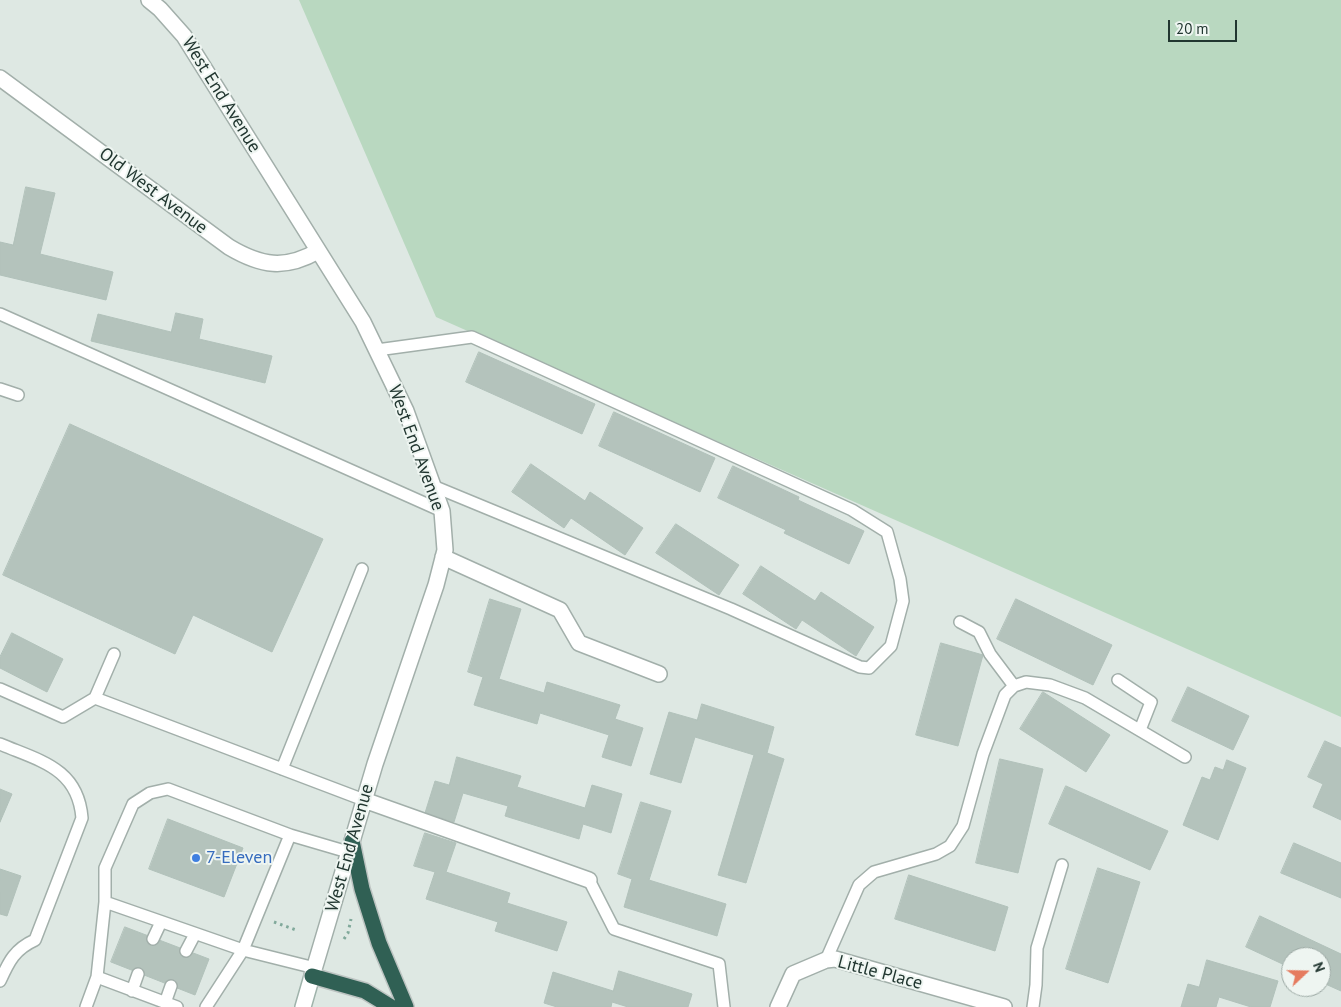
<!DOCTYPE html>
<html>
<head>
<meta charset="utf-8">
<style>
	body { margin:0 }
	#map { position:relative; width:1341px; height:1007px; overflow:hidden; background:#dee8e3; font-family:"PT Sans",sans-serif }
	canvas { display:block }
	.north { position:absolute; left:1281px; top:947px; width:50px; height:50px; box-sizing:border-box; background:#eef5f1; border:1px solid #9ca9a4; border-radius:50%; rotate:69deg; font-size:14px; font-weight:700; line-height:20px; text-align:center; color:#213630 }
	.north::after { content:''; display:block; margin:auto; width:18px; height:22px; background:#e57b5f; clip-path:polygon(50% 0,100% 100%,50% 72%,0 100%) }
	.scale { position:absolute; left:1168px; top:20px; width:69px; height:22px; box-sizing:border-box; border:2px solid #213630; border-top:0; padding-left:6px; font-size:15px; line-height:18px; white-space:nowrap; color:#213630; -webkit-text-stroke:4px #eef5f1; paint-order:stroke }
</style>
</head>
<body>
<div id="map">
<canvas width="1341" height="1007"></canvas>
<div class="north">N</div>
<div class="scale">20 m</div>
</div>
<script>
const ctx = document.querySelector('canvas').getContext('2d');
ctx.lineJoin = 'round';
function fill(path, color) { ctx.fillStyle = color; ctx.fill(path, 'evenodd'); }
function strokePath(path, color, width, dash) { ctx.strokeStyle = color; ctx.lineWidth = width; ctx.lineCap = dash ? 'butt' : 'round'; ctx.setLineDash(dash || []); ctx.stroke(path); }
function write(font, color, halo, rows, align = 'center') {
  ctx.font = font + ' "PT Sans",sans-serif'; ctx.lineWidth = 4; ctx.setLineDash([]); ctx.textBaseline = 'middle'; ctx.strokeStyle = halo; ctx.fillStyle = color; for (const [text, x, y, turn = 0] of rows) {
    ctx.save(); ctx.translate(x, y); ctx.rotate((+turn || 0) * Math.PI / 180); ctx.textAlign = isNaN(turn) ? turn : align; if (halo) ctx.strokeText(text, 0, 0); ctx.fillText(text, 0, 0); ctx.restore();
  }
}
const green = new Path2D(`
	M299,0H1341V717L436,317Z`);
const building = new Path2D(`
	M26,187L55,193L40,254L113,272L106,300L0,275V242L13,245Z
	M176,313L203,319L199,339L272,356L265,383L91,341L98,314L171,332Z
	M479,352L595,404L582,434L466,382Z
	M614,412L715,458L700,492L599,446Z
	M70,424L323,539L272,652L193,615L175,654L3,575Z
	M531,464L585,501L590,492L643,528L625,555L571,518L564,528L512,492Z
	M733,466L799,497L798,500L864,531L849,564L784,533L786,530L718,498Z
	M676,524L739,565L719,595L656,553Z
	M761,566L815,601L821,592L874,627L856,656L802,620L796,629L743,594Z
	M490,599L521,609L499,679L544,693L547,682L620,705L615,719L643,728L631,766L602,757L609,735L540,713L537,724L474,705L483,677L468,672Z
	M1016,599L1112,645L1093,685L997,639Z
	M12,633L63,659L47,692L0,668V657Z
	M941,643L983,655L958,746L916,735Z
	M1188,687L1249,716L1233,750L1172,721Z
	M1043,692L1110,735L1086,772L1020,729Z
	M702,704L774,727L767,753L784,759L746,883L718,875L754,755L695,737L681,783L650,774L669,712L697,720Z
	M1325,741L1341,748V820L1313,807L1323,784L1308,777Z
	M457,757L521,776L517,787L585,808L592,785L622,794L611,833L583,824L579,839L505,816L508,806L463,793L454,822L425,813L435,781L449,785Z
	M1000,759L1043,769L1018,873L976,863Z
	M1227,760L1246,768L1218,840L1183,825L1202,777L1210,780L1215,767L1223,770Z
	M1066,786L1168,831L1150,870L1049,824Z
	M0,789L12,794L0,822Z
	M641,802L671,811L649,880L726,904L717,936L624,907L632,879L618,874Z
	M168,819L243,848L224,897L149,869Z
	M425,833L456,843L446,872L510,893L507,903L567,922L557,951L495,931L498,922L426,899L435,872L414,866Z
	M1294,843L1341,863V898L1281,873Z
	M1098,868L1140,882L1108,983L1066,969Z
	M0,869L21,876L7,916L0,914Z
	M909,875L1008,907L995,951L895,919Z
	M1260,916L1341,954V991L1321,982V957H1291V968L1246,947Z
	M125,927L209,959L195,995L111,962Z
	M1207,960L1278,981L1270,1007H1251L1219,997L1216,1007H1181L1188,984L1199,987Z
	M619,971L692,994L688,1007H628L612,1002L611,1007H557L544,1003L553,972L613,991Z`);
const path = new Path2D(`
	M274,922L296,930
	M344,939L348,933L351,919`);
const lane = new Path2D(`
	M0,314L442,511
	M377,350L472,337L852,510L887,532L900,579L903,601L891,646L869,668L860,667L731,609L433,486
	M0,389L18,395
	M960,622L979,632L990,654L1014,686
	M114,654L95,698L364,800
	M1118,680L1151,702L1140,730
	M0,689L63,717L95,698
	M0,744C40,761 78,768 82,818L35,940C15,949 9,961 0,981
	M282,769L362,569
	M589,880L614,929L719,964L724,1007
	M105,902L243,950L315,968
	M153,939L161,922
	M186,951L195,934
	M826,960L859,885L874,872L936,854L950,846L963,826L983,754L1005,695L1014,686L1026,682L1050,685L1085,698L1185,757
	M97,977L105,902V868L133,804L150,793L168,789L290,835
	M132,991L138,974
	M165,1003L171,986
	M86,1007L97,977L177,1007
	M206,1007L243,950L290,835L348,852
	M1033,1007L1036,985L1037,948L1062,865`);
const street = new Path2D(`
	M149,0L160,9L184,36L363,322L406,411L442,511L445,550L436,585L375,764L312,976
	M0,78L229,247C261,266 285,270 318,251
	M443,557L560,610L579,643L659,674
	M364,800L589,880
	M778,1007L793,974L826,960L835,959L1004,1007`);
const secondary = new Path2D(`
	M303,1007L312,976`);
const highway = new Path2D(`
	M352,841L362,889L379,943L406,1007
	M312,976L365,991L391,1007`);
const markers = [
	[196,858,5,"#3f7fe0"]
];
const streetNames = [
	["West End Avenue",221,95,58],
	["Old West Avenue",153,191,37],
	["West End Avenue",416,448,70],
	["West End Avenue",350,848,-74],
	["Little Place",880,973,15]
];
const shopNames = [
	["7-Eleven",206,858]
];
fill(green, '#b9d8c0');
fill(building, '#b4c3bc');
strokePath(building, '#b1c1ba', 1);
strokePath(lane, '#a2afaa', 14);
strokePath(street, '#a2afaa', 18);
strokePath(secondary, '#9fb3ab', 18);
strokePath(highway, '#bcc3c1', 18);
strokePath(path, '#81a99b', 3, [2.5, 4]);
strokePath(lane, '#fff', 11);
strokePath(street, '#fff', 15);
strokePath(secondary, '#fff', 15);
strokePath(highway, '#306054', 15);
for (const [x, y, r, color] of markers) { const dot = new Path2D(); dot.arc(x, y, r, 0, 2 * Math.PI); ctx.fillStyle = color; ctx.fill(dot); strokePath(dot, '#eef5f1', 2); }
write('18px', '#213630', '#eef5f1', streetNames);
write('18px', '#366cbe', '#eef5f1', shopNames, 'left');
</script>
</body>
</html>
